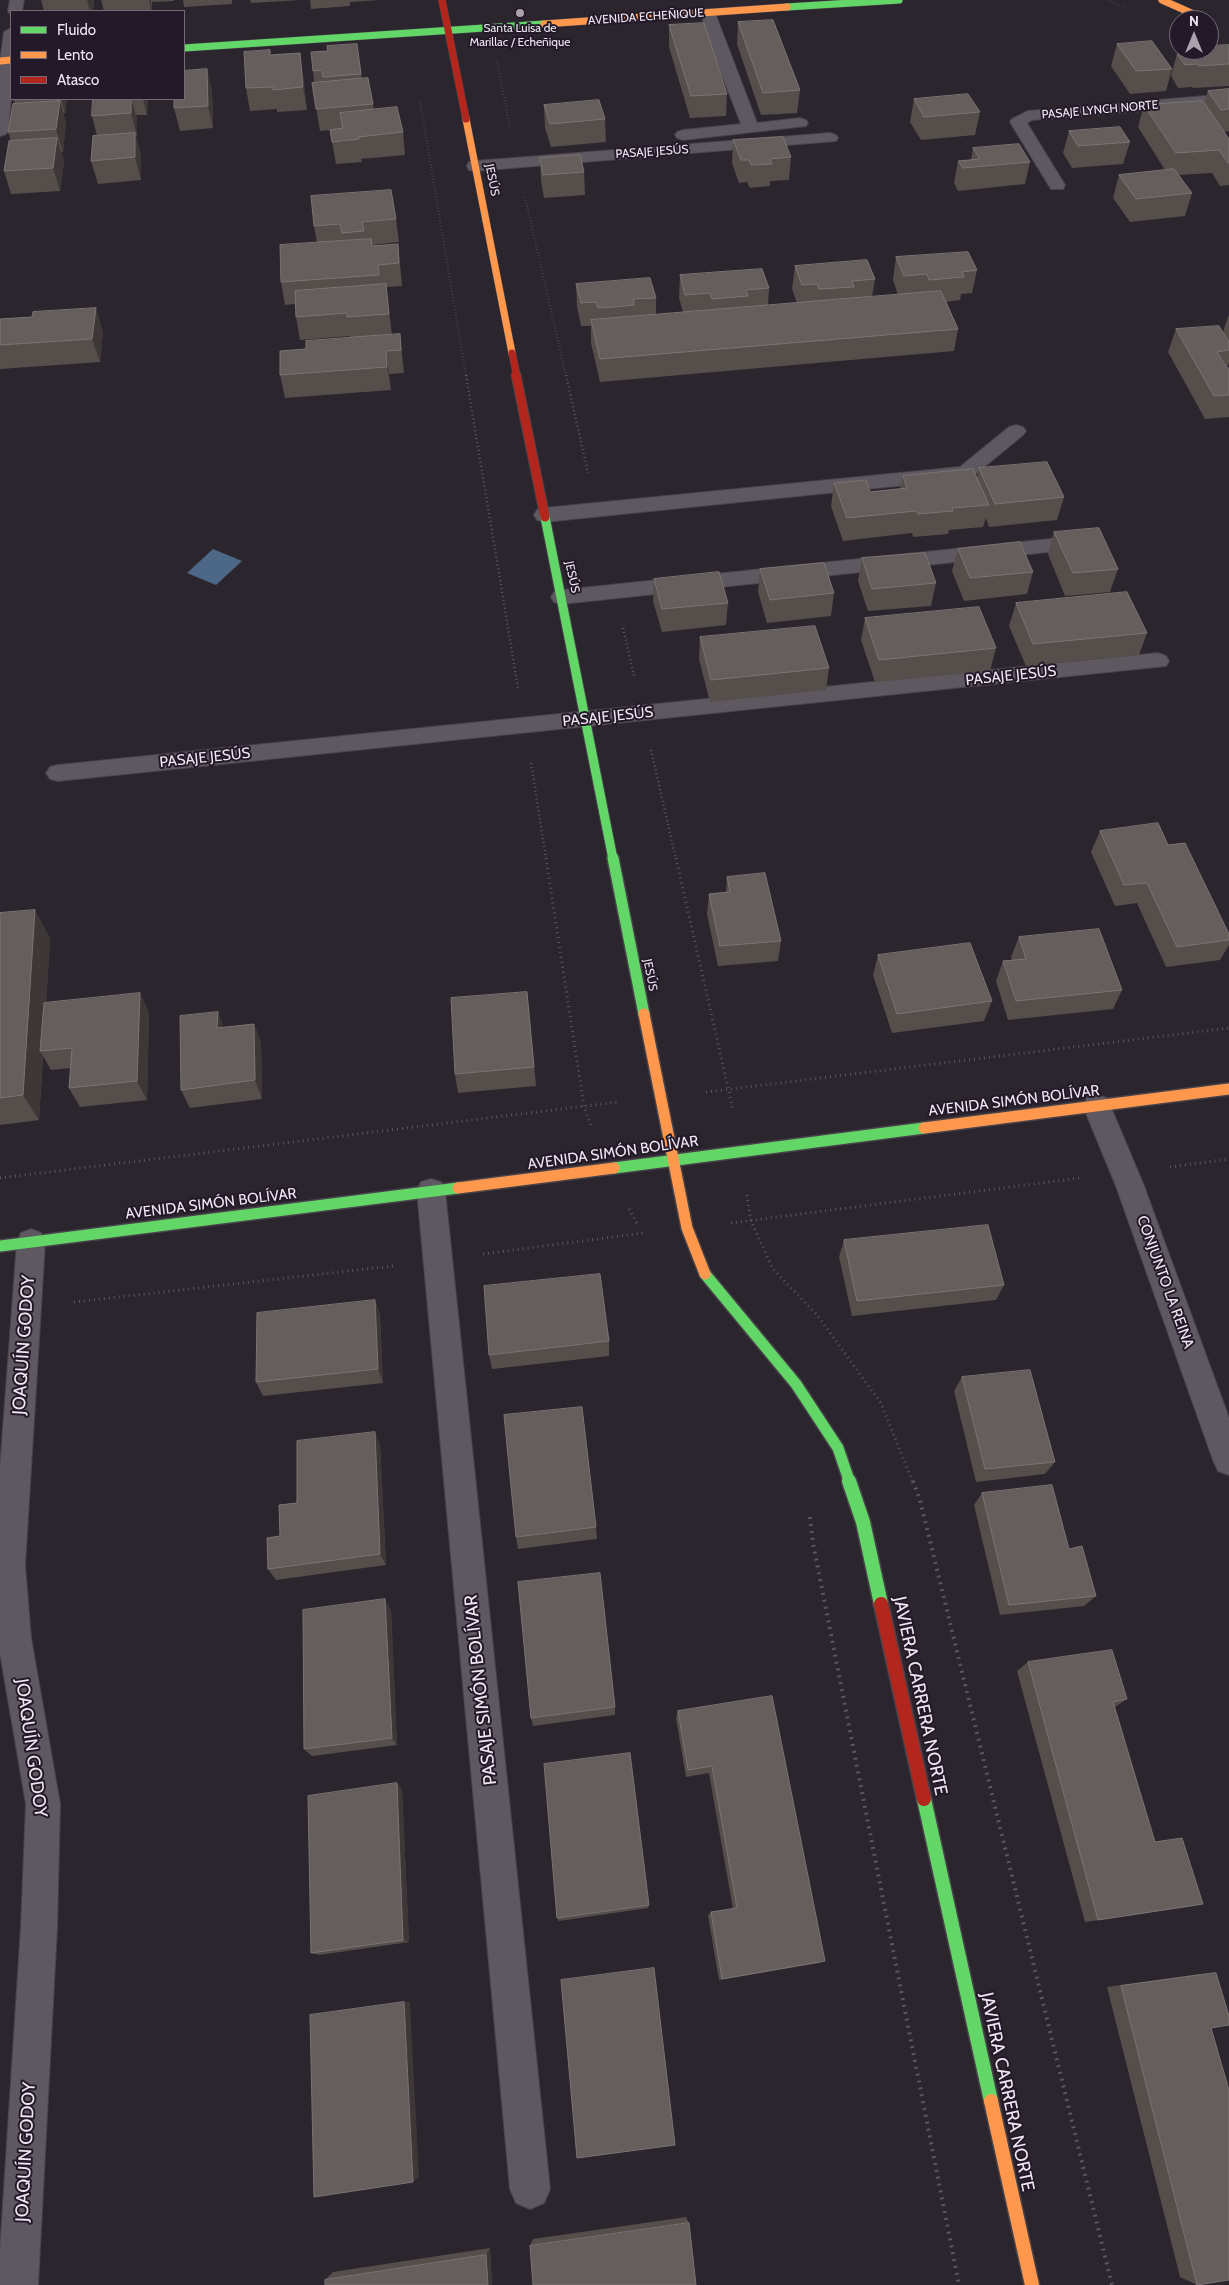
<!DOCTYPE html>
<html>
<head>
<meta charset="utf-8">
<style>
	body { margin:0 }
	#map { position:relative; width:1229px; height:2285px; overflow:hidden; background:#2b262e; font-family:Cabin,sans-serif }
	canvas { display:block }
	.legend { position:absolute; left:10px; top:10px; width:175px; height:90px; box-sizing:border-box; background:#231928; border:1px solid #746b78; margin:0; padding:6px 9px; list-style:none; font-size:15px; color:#eee7f1 }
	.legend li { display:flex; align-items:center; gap:10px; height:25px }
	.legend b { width:25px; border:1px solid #746b78 }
	.north { position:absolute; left:1169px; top:10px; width:50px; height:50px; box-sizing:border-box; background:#231928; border:1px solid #746b78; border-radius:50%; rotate:0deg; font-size:14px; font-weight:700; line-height:20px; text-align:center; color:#eee7f1 }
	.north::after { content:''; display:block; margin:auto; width:18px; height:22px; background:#aaa3ad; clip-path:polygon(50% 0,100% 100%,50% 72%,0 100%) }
</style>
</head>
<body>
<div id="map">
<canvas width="1229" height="2285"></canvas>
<ul class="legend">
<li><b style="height:6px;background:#63d668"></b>Fluido</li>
<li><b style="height:6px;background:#ff974d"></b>Lento</li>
<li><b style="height:6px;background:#b3261e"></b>Atasco</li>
</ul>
<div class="north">N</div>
</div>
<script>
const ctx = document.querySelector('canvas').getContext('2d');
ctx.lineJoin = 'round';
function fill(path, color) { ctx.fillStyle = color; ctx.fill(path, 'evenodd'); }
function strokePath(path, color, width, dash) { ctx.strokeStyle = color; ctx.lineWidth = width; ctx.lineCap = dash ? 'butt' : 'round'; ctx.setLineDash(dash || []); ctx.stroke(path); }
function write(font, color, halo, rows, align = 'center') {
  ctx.font = font + ' Cabin,sans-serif'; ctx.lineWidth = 4; ctx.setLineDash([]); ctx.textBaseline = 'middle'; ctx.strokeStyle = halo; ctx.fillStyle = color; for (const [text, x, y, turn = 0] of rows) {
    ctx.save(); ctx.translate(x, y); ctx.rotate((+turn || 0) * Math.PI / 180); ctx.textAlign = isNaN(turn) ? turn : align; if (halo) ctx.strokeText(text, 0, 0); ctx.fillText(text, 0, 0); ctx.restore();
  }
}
const water = new Path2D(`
	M213,549L242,561L216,585L187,573Z`);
const pathFar3 = new Path2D(`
	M1108,0L1126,8
	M497,62L510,127
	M420,102L466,376
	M525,197L566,376`);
const pathFar2 = new Path2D(`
	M466,375L518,688
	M566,375L588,473
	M623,628L634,676
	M651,750L676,859
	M531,763L546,859`);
const pathFar1 = new Path2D(`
	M546,858L584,1106L591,1127
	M676,858L733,1110
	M706,1092L1229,1028
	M1170,1167L1229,1159
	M0,1178L618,1102
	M747,1195L751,1221L773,1269L817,1315L881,1403L913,1483
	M629,1209L638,1225
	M731,1223L1080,1178
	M483,1254L643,1233
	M74,1302L393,1266`);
const path = new Path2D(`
	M913,1481L920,1500L1112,2285
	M810,1517L813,1543L959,2285`);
const lane = new Path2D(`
	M708,9L715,13L757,123L800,118L806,120L808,123L806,126L683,140L677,138L675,135L677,132L683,130L741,124L708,39L701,13Z`);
const street = new Path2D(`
	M10,0H24L22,11H11L10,14L8,11Z
	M11,28V99L8,131L6,134L0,136V62L4,32Z
	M1229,94V104L1032,120L1027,123L1065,185L1063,189H1051L1010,122L1012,119L1028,111Z
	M830,133L836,135L838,138L836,141L475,171L469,170L467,166L469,162L475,161Z
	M1016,425L1023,427L1026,431L1023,435L972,477L965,479L544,522L537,520L534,515L537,510L544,508L960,467L1009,427Z
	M1088,535L1095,537L1098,542L1095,547L562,604L554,602L551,597L554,592L562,590Z
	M1158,653L1166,656L1169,661L1166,666L58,781L50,779L46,773L50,767L58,765Z
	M1097,1095L1107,1098L1144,1186L1229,1418V1475L1218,1471L1213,1460L1116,1186L1083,1106L1087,1098Z
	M431,1179L441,1182L445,1191L550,2189L544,2203L530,2209L516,2203L510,2189L417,1191L421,1182Z
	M31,1229L41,1233L45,1242L25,1565L31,1638L60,1804L57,1927L38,2285H0V2251L21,1927L26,1804L0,1653V1468L17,1242L21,1233Z`);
const fastFar3 = new Path2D(`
	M787,7L899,0
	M184,48L544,24`);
const fastFar2 = new Path2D(`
	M545,517L613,859`);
const fastFar1 = new Path2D(`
	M613,858L644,1014
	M614,1168L924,1128
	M0,1246L458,1188
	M705,1274L796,1384L838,1448L850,1483`);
const fast = new Path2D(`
	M849,1481L863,1522L881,1604
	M924,1799L991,2101`);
const slowFar2 = new Path2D(`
	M1162,0L1207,20
	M544,24L787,7
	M0,61L11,60
	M466,119L512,353`);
const slowFar1 = new Path2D(`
	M644,1014L687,1228L705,1274
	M924,1128L1229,1089
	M458,1188L614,1168`);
const slow = new Path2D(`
	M991,2101L1032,2285`);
const jamFar2 = new Path2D(`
	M442,0L466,119
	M512,353L517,376`);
const jamFar1 = new Path2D(`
	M516,375L545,517`);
const jam = new Path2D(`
	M881,1604L924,1799`);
const wall = new Path2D(`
	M41,0H94L93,11H44Z
	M101,0H174V1L152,2V11H104Z
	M183,0H232V4L184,7Z
	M250,0H301L251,3Z
	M310,0H380L350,2V6L311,9Z
	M738,22L800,90L797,113L761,115L737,44Z
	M669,25L727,94L726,116L690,118L669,47Z
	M357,44L362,79L373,104L374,110L403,132L405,155L361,159L362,162L336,164L330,130L320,131L312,83L314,82L313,71L328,51Z
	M1117,44L1172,69L1166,91L1130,94L1111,66Z
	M1229,45V86L1193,88L1192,87L1178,88L1171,76L1177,54L1191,53L1192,50H1209Z
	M300,53L303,75L307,110L277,112V109L250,111L246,88L271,55Z
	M207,69L212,91L213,128L180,131L174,108Z
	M1229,89V131L1224,132L1229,139V185L1220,186L1212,173L1178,175L1192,193L1185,216L1130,222L1113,198L1119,175L1165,170L1138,127L1144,105L1204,103L1208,91Z
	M13,99H67L65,113H63L66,123L63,152H61L64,161L60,191L11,194L4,171L11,141L8,132L15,104Z
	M94,99H148L147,115H136L137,119V136H136L141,156V180L98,184L91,161L97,136L92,116Z
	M914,99L980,112L975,135L921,140L910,122Z
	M544,105L605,119L606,142L551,147L545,128Z
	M1069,131L1130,142L1123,164L1072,168L1063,153Z
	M733,140L791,157L789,180L770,181V186L750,188L747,182L739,183L732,163Z
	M973,148L1030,162L1025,184L958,191L954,183L958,161L971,160Z
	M540,158L584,172L585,195L544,198L541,181Z
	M396,219L399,242L372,245V246L398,244L402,286L386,287L392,335L400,334L404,373L389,374L391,390L285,398L280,375L306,349L350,338V336L300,340L296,317L295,304L285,305L281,282L317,243L314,226Z
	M896,257L977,270L972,293L961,294L960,300L946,302L958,329L954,351L600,382L591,343V326H581L577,307L576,284L656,298V315L683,312L679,298L680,275L769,288L768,306L797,303L792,289L795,266L875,279L872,297L898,295L893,280Z
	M1229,314V363L1227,368H1229V417L1205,419L1168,352L1176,329L1223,332Z
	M0,319L103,331L100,362L0,369Z
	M979,468L1064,497L1057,520L989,527L986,518L983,527L949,530L948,534L913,537L912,533L843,541L831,506L834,483L870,492L900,489L903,476L977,478Z
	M1054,532L1118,569L1110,592L1065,596L1048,554Z
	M958,549L1033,572L1027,594L964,601L952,571Z
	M862,558L936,583L931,606L868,611L858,581Z
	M760,569L834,593L831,616L767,623L758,592Z
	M654,579L728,603L726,625L662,632L653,601Z
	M1016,603L1147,633L1139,655L1026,666L1009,626Z
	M865,618L996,648L990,671L875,682L861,640Z
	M700,637L829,668L826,690L710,702L699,659Z
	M1100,831L1168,845L1229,934V945L1220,960L1166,967L1137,903L1115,906L1091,852Z
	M727,877L781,941L778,961L718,966L707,914L709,894L726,892Z
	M0,913L50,938L46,1003L149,1012L147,1100L80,1107L69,1088L71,1068L51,1070L43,1056L39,1120L0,1125Z
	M1019,937L1122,990L1113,1009L1008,1020L996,981L1003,961L1012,960L1011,957Z
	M878,955L992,1001L984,1021L892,1033L873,975Z
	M527,992L536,1086L458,1093L455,1074Z
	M254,1024L261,1043L262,1099L190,1108L181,1090Z
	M844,1240L1004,1285L996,1300L852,1316L839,1257Z
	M375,1300L380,1315L383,1383L263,1396L256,1382Z
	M609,1341V1356L492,1369L489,1355Z
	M962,1377L1055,1462L1045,1474L976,1482L954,1391Z
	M380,1445L386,1565L276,1580L268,1569L280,1536L297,1503Z
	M982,1493L1096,1596L1084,1606L1000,1615L974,1505Z
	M596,1527L597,1539L518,1549L516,1537Z
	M391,1610L397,1745L312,1756L304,1749Z
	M1028,1662L1127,1699L1115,1707L1155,1842L1203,1904L1187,1907L1085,1922L1017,1671Z
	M772,1696L825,1961L819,1963L719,1980L708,1915L711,1912L733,1909L709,1773L686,1777L676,1718L678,1711Z
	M615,1707V1715L533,1726L531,1718Z
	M397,1783L402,1790L409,1942L319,1955L311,1953Z
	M649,1905L648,1908L559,1921L557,1918Z
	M1216,1973L1211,2028L1197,2285L1180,2277L1107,1987L1200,1974Z
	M686,2217L689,2223L530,2246L533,2239Z
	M490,2248L492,2285L325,2280L333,2272Z`);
const shadedWall = new Path2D(`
	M87,0H94L93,11H90Z
	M149,0H151L152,11H151Z
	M300,53L303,75L307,110L303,87Z
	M207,69L212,91L213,128L208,106Z
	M61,99H67L65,113Z
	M131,99L137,119V136L131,113Z
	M143,99H148L147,115Z
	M60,101L66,123L63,152L56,129Z
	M135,133L141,156V180L135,157Z
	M57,138L64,161L60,191L53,168Z
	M96,308L103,331L100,362L92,339Z
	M386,351L389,374L391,390L387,367Z
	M35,910L50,938L43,1051H40L43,1056L39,1120L23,1095Z
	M140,993L149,1012L147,1100L137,1081Z
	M218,1012L225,1031L217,1028Z
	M254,1024L261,1043L262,1099L255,1080Z
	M375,1300L380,1315L383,1383L378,1369Z
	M375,1432L380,1445L386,1565L380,1554Z
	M385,1599L391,1610L397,1745L392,1738Z
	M397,1783L402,1790L409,1942L403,1940Z
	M404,2002H410L419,2177L413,2182Z
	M490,2248L492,2285H488L486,2255Z`);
const building = new Path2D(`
	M773,20L800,90L763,93L738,22Z
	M704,23L727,94L691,96L669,25Z
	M1152,41L1172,69L1136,71L1117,44Z
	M357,44L361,74L323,77L322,70L313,71L311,52L328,51L327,46Z
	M1229,45V64L1199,66L1198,64L1185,65L1177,54L1196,53L1194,50H1209V46Z
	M270,50V55L300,53L303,87L273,90V87L246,88L244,52Z
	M207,69L208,106L174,108V99H184V71Z
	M368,78L373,104L316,109L312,83Z
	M1229,89V109L1221,110L1208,91Z
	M968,94L980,112L924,117L914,99Z
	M93,99H131V113L92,116Z
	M599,100L605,119L550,124L544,105Z
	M60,101L56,129L8,132L13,104Z
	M1203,101L1229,139V163H1228L1219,150L1176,153L1144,105Z
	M397,107L403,132L358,137L359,139L332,142L330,130L343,128L340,113Z
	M1120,127L1130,142L1078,146L1069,131Z
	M135,133V157L91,161L93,136Z
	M783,137L791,157L770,159L772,164L751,165L749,160H741L733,140Z
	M57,138L53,168L4,171L9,141Z
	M1019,144L1030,162L963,168L958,161L980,159L973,148Z
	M580,155L584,172L543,175L540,158Z
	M1174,169L1192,193L1136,199L1119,175Z
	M391,190L396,219L362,222L364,231L342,233L340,224L314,226L311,196Z
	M371,239L372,246L398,244L399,263L378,265L379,275L281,282L280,245Z
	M968,252L977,270L962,272L964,277L929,280L927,274L904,276L896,257Z
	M867,260L875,279L852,281L854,287L837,288L819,289L817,284L802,285L795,266Z
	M762,269L769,288L746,290L748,296L712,299L710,293L685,295L680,275Z
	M650,278L656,298L633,299L634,305L615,307L598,308L596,302L581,303L576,284Z
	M386,284L389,314L347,317V313L296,317L295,291Z
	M941,291L958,329L600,359L591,320Z
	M96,308L92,339L0,345V319L32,317L33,312Z
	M1219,326L1229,342V350L1217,352L1227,368H1229V395L1214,396L1176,329Z
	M400,334L401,350L386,351L387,367L280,375V351L306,349V341Z
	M1047,462L1064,497L995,504L979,468Z
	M973,469L989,505L952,508L953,511L918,514L916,511L847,518L834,483L866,480L870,492L907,488L903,476Z
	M1099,528L1118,569L1073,573L1054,532Z
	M1020,542L1033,572L970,578L958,549Z
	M925,553L936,583L872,589L862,558Z
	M824,563L834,593L770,600L760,569Z
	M719,572L728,603L662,609L654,579Z
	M1127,592L1147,633L1033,644L1016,603Z
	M979,607L996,648L879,660L865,618Z
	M815,626L829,668L711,680L700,637Z
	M1158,823L1168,845L1185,843L1229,934V940L1177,947L1147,883L1124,885L1100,831Z
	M765,873L781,941L720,946L709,894L730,892L727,877Z
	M35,910L23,1095L0,1098V913Z
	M1099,929L1122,990L1016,1001L1003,961L1026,959L1019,937Z
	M970,943L992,1001L897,1014L878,955Z
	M527,992L534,1067L455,1074L451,998Z
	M140,993L137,1081L69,1088L72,1048L40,1051L44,1003Z
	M218,1012L217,1028L254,1024L255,1080L181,1090L180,1016Z
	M988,1225L1004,1285L857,1301L844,1240Z
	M600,1274L609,1341L489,1355L484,1286Z
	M375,1300L378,1369L256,1382L257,1313Z
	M1030,1370L1055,1462L985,1469L962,1377Z
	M582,1407L596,1527L516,1537L504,1415Z
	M375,1432L380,1554L268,1569L267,1538L280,1536L279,1505L297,1503V1441Z
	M1052,1485L1069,1549L1082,1546L1096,1596L1009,1605L982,1493Z
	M600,1573L615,1707L531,1718L518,1582Z
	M385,1599L392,1738L304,1749L303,1610Z
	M1112,1650L1127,1699L1113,1702L1155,1842L1182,1838L1203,1904L1098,1920L1028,1662Z
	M772,1696L825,1961L722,1979L711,1912L737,1908L712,1766L688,1770L678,1711Z
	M630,1753L649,1905L557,1918L544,1764Z
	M397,1783L403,1940L311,1953L308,1796Z
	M654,1968L675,2145L577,2158L561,1980Z
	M1216,1973L1229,2016V2025L1211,2028L1229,2090V2280L1197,2285L1121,1986Z
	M404,2002L413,2182L314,2197L310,2015Z
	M689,2223L696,2285H533L530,2246Z
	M486,2255L488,2285H325V2280Z`);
const markers = [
	[520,13,5,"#aaa3ad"]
];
const farStreetnames = [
	["AVENIDA ECHEÑIQUE",646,17,-4],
	["PASAJE LYNCH NORTE",1100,110,-5],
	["PASAJE JESÚS",652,152,-4],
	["JESÚS",492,180,79],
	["JESÚS",572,577,78],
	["JESÚS",650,975,79]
];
const farPoinames = [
	["Santa Luisa de",520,28],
	["Marillac / Echeñique",520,42]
];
const streetNames = [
	["PASAJE JESÚS",1011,676,-6],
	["PASAJE JESÚS",608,717,-6],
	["PASAJE JESÚS",205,758,-6],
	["AVENIDA SIMÓN BOLÍVAR",1014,1101,-7],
	["AVENIDA SIMÓN BOLÍVAR",613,1153,-8],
	["AVENIDA SIMÓN BOLÍVAR",211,1204,-7],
	["CONJUNTO LA REINA",1165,1282,70]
];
const nearStreetnames = [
	["JOAQUÍN GODOY",24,1345,-86],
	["PASAJE SIMÓN BOLÍVAR",481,1690,-96],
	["JAVIERA CARRERA NORTE",920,1696,78],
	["JOAQUÍN GODOY",31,1748,82],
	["JAVIERA CARRERA NORTE",1007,2092,78],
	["JOAQUÍN GODOY",26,2152,-87]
];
fill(water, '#4d6786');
strokePath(lane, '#48434a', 2);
strokePath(street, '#48434a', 2);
strokePath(fastFar3, '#48434a', 8);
strokePath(fastFar2, '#48434a', 11);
strokePath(fastFar1, '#48434a', 14);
strokePath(fast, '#48434a', 17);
strokePath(slowFar2, '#48434a', 8);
strokePath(slowFar1, '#48434a', 14);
strokePath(slow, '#48434a', 17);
strokePath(jamFar2, '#48434a', 8);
strokePath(jamFar1, '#48434a', 11);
strokePath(jam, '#48434a', 17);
strokePath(pathFar3, '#5b565d', 2, [0.5, 2.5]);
strokePath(pathFar2, '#5b565d', 2.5, [1, 3]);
strokePath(pathFar1, '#5b565d', 3, [1, 4]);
strokePath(path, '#5b565d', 4, [2, 5]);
fill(lane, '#5e5960');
fill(street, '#5e5960');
strokePath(fastFar3, '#63d668', 7);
strokePath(fastFar2, '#63d668', 9);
strokePath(fastFar1, '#63d668', 11);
strokePath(fast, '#63d668', 14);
strokePath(slowFar2, '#ff974d', 7);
strokePath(slowFar1, '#ff974d', 11);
strokePath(slow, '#ff974d', 14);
strokePath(jamFar2, '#b3261e', 7);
strokePath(jamFar1, '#b3261e', 9);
strokePath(jam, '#b3261e', 14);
fill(wall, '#554e4b');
fill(shadedWall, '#3d3738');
fill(building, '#655e5c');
strokePath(building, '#7a7474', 1);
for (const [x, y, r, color] of markers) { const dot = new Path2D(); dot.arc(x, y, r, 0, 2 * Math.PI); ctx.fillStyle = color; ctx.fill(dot); strokePath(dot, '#231928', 2); }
write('12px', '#eee7f1', '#231928', farStreetnames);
write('12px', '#eee7f1', '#231928', farPoinames);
write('15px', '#eee7f1', '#231928', streetNames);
write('18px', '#eee7f1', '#231928', nearStreetnames);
</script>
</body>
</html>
